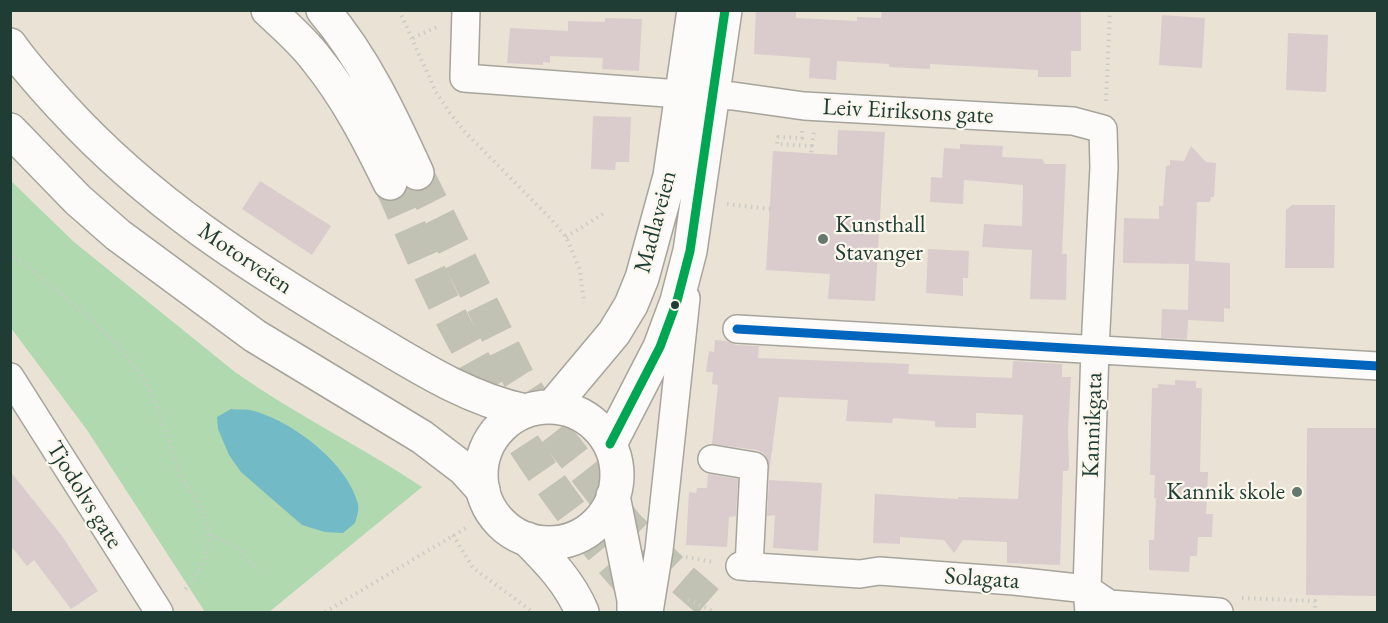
<!DOCTYPE html>
<html>
<head>
<meta charset="utf-8">
<style>
	body { margin:0 }
	#map { position:relative; width:1388px; height:623px; overflow:hidden; background:#eae2d4; font-family:"EB Garamond",serif }
	canvas { display:block }
	.frame { position:absolute; inset:0; border:12px solid #1f3d34; pointer-events:none }
</style>
</head>
<body>
<div id="map">
<canvas width="1388" height="623"></canvas>
<div class="frame"></div>
</div>
<script>
const ctx = document.querySelector('canvas').getContext('2d');
ctx.lineJoin = 'round';
function fill(path, color) { ctx.fillStyle = color; ctx.fill(path, 'evenodd'); }
function strokePath(path, color, width, dash) { ctx.strokeStyle = color; ctx.lineWidth = width; ctx.lineCap = dash ? 'butt' : 'round'; ctx.setLineDash(dash || []); ctx.stroke(path); }
function write(font, color, halo, rows, align = 'center') {
  ctx.font = font + ' "EB Garamond",serif'; ctx.lineWidth = 4.5; ctx.setLineDash([]); ctx.textBaseline = 'middle'; ctx.strokeStyle = halo; ctx.fillStyle = color; for (const [text, x, y, turn = 0] of rows) {
    ctx.save(); ctx.translate(x, y); ctx.rotate((+turn || 0) * Math.PI / 180); ctx.textAlign = isNaN(turn) ? turn : align; if (halo) ctx.strokeText(text, 0, 0); ctx.fillText(text, 0, 0); ctx.restore();
  }
}
const green = new Path2D(`
	M11,181L74,242L235,372C294,414 361,446 422,487L269,612H205L87,430L11,328Z`);
const water = new Path2D(`
	M231,409C237,410 244,409 250,410C290,419 348,463 358,504C359,510 357,517 355,523L343,533L325,532L302,525L241,472L229,455L218,429L217,417Z`);
const building = new Path2D(`
	M756,10H796V18L857,21V17L881,18L882,10L1038,12V10H1081V51H1071V77H1038V70L930,64V69L889,67V64L837,61L836,80L809,78L810,58L754,54Z
	M1162,15L1205,18L1202,68L1159,65Z
	M605,18L642,19L639,71L602,69L603,58L550,56V63L543,62V65L507,63L510,28L568,31V21L605,22Z
	M1288,33L1328,35L1326,92L1286,90Z
	M593,116L631,117L629,162H616L615,170L591,169Z
	M838,130L885,132L875,301L828,299L830,274L766,270L773,151L837,155Z
	M960,144L1003,146L1002,157L1042,159L1045,164H1066L1062,254H1067L1066,300L1030,299L1032,250L982,247L984,224L1022,226L1023,185L964,180L963,204L930,202L931,177L942,178L944,148L960,149Z
	M1191,146L1206,162L1216,163L1214,197H1211L1210,202H1197L1195,261L1230,263V309L1224,308V322L1188,320L1187,339L1161,338L1162,309L1188,310L1189,264L1123,263L1124,218L1159,219V206H1163L1166,166L1170,165V160L1184,161Z
	M260,181L331,226L312,255L242,209Z
	M1292,205H1335L1334,268H1285L1286,210Z
	M928,249L969,251L968,278H963V296L926,293Z
	M715,340L727,341L736,345L759,346L758,358L909,364L908,374L1012,378L1013,361L1062,364V377H1071L1068,430L1069,467L1068,471H1063L1060,565L1007,563V542L963,540L954,553L944,540L900,537V544L873,543L875,494L958,499V497L1018,499L1023,415L976,413V428L935,427V421L893,418L892,423L846,421L848,400L779,397L769,473L768,460L763,453L757,450L712,444L718,385L712,384L713,372H706L709,351L714,352Z
	M1175,380L1196,381V388H1202L1200,472H1208L1206,514H1213L1212,537H1198L1197,556H1190L1189,572L1149,570V540H1154L1156,498H1154L1155,475H1150L1152,388H1158V384L1175,385Z
	M1307,428H1377V596L1306,595Z
	M10,471L62,536L98,591L71,609L34,560L27,566L10,545Z
	M708,474L738,479L736,516L729,517L727,547L686,545L689,492L696,493L697,488H707Z
	M769,480L822,483L818,551L773,548L775,515L767,516Z`);
const highwayTunnel = new Path2D(`
	M417,173L518,377L551,428L627,525L682,579L720,612
	M390,183C411,230 431,279 455,325C505,421 564,512 638,592`);
const path = new Path2D(`
	M399,10L436,92L450,113L465,132L551,219L566,237L580,270L584,303
	M413,38L439,26
	M1106,101L1110,10
	M802,131V138L778,137L777,144L812,146L811,153
	M812,146L814,132
	M727,204L770,209
	M566,237L606,212
	M10,252C59,295 118,331 149,389C162,415 168,444 179,470C185,486 196,499 204,514C217,543 202,571 183,592
	M210,534L239,548L257,570
	M453,535L473,568L533,612
	M686,557L714,562
	M1242,598L1315,601V612
	M688,600L715,612
	M325,612L466,528`);
const minor = new Path2D(`
	M466,10L464,78L680,94
	M712,95L733,96L804,106L1073,121L1103,129L1104,167L1095,350L1087,589L1089,612
	M737,329L1378,366
	M10,377L159,612
	M712,459L754,466L749,567
	M740,566L860,574L879,571L1014,581L1087,589L1109,604L1219,612
	M649,612L659,550L686,298`);
const major = new Path2D(`
	M552,407L614,333L631,305L642,278L670,176L694,10
	M481 475a68 68 0 1 1 136 0a68 68 0 1 1-136 0Z
	M610,444L660,347L677,301L690,251L725,10
	M613,496L634,600V612
	M527,539C549,561 570,583 582,612`);
const highway = new Path2D(`
	M268,10C285,26 303,41 317,60C347,97 369,140 390,183
	M323,10C364,58 391,116 417,173
	M10,45C26,68 44,87 63,108C150,203 248,265 358,331C411,362 464,398 525,411
	M10,130L78,200L118,235L255,336L422,437L464,469L483,490`);
const bus1 = new Path2D(`
	M737,329L1378,366`);
const bus2 = new Path2D(`
	M610,444L660,347L677,301L690,251L725,10`);
const markers = [
	[823,239,6,"#66776c"],
	[675,305,5,"#1f3d34"],
	[1297,492,6,"#66776c"]
];
const streetNames = [
	["Leiv Eiriksons gate",908,112,3],
	["Madlaveien",656,222,-75],
	["Motorveien",245,259,34],
	["Kannikgata",1093,425,-88],
	["Tjodolvs gate",84,495,58],
	["Solagata",982,579,4]
];
const poiNames = [
	["Kunsthall",835,225],
	["Stavanger",835,253],
	["Kannik skole",1285,492,"right"]
];
fill(green, '#b0d9b0');
fill(water, '#72bac5');
fill(building, '#dacccd');
strokePath(highwayTunnel, '#c1c1b4', 33, [33, 16]);
strokePath(minor, '#a6a49b', 30);
strokePath(major, '#a6a49b', 36);
strokePath(highway, '#a6a49b', 36);
strokePath(path, '#cbcbc7', 4, [1.5, 4.5]);
strokePath(minor, '#fcfbf9', 27);
strokePath(major, '#fcfbf9', 33);
strokePath(highway, '#fcfbf9', 33);
strokePath(bus1, '#0065bd', 9);
strokePath(bus2, '#00a651', 9);
for (const [x, y, r, color] of markers) { const dot = new Path2D(); dot.arc(x, y, r, 0, 2 * Math.PI); ctx.fillStyle = color; ctx.fill(dot); strokePath(dot, '#fbf7ec', 2); }
write('24px', '#1f3d34', '#fbf7ec', streetNames);
write('24px', '#1f3d34', '#fbf7ec', poiNames, 'left');
</script>
</body>
</html>
